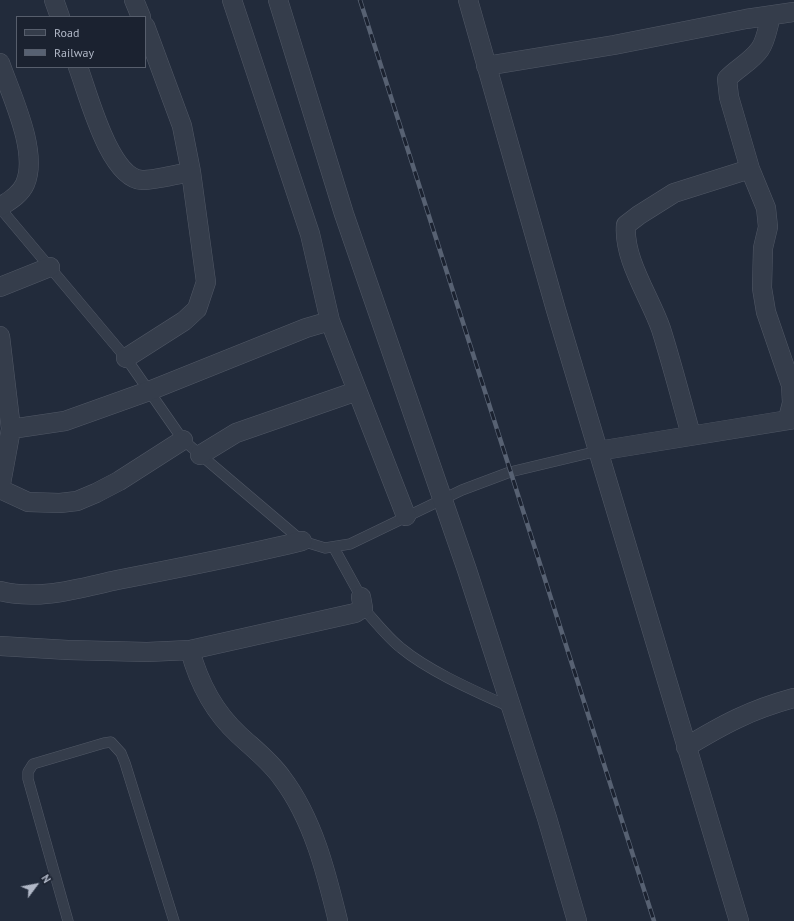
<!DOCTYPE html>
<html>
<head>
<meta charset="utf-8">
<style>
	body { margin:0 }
	#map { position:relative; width:794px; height:921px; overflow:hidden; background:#222b3b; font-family:"PT Sans",sans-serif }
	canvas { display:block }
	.legend { position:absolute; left:16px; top:16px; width:130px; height:52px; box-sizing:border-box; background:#1b2230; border:1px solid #575e6c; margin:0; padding:5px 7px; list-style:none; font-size:12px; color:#b1b8c7 }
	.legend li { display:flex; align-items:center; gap:8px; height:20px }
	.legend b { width:20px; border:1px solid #575e6c }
	.north { position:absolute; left:16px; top:865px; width:40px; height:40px; -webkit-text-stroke:3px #1b2230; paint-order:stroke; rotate:58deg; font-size:11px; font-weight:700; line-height:16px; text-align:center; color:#b1b8c7 }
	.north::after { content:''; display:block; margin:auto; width:14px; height:18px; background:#b1b8c7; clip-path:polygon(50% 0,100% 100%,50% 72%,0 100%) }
</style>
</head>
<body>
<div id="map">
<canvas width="794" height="921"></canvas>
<ul class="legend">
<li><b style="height:5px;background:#353d4b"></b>Road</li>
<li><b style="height:5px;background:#576172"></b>Railway</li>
</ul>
<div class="north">N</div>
</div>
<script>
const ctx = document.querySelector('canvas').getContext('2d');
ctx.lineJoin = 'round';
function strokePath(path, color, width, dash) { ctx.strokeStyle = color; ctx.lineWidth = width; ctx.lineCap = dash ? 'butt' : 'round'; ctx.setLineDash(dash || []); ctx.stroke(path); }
const service = new Path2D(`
	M0,208L126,358L183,440L302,541L325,548L350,544L462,490L510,472L598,451
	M334,548L361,597
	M363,608C375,621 387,637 401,648C430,672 477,692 512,708
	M68,921L28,779V772L33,764L104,743L111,742L121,753L125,763L174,921`);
const minor = new Path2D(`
	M54,0L60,17
	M134,0L141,17
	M232,0L310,234L330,321
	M278,0L344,214L467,570L547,818L577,921
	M468,0L556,310L739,921
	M771,16C768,26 766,41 760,49C751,62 737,68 727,79L729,97L750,169L766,208L768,227L763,248L762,288L766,312L791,385L792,403L788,419
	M0,63C11,95 39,152 25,184C20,195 9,201 0,207
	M486,66L614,45L746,19L794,12
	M78,67C88,93 109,178 142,180C156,180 177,174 191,172
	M0,287L50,267
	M0,336L11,429L0,489
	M126,358L184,321L197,309L206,282L191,172L182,126L145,26
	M11,429L65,421L149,391L306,328L330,321L406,516
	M691,435C681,399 672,364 661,329C650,297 623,259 626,225L639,215L674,193L750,169
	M598,451L794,419
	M200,455L236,433L357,391
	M0,489L28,502L60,503L77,501L96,493L119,481L183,440
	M0,591C39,601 80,588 117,580C179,568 241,556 302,541
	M0,646L68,650L147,652L190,650L355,613L363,608L361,597
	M190,650C199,684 214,712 239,735C254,749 270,761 282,778C313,819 326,872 338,921
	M686,747C724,724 750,710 794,698`);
const rail = new Path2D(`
	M360,0L654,921`);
strokePath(service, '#515866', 11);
strokePath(minor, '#515866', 20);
strokePath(service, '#353d4b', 10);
strokePath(minor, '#353d4b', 19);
strokePath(rail, '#576172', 4.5);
strokePath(rail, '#1b2230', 3, [9]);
</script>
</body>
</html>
